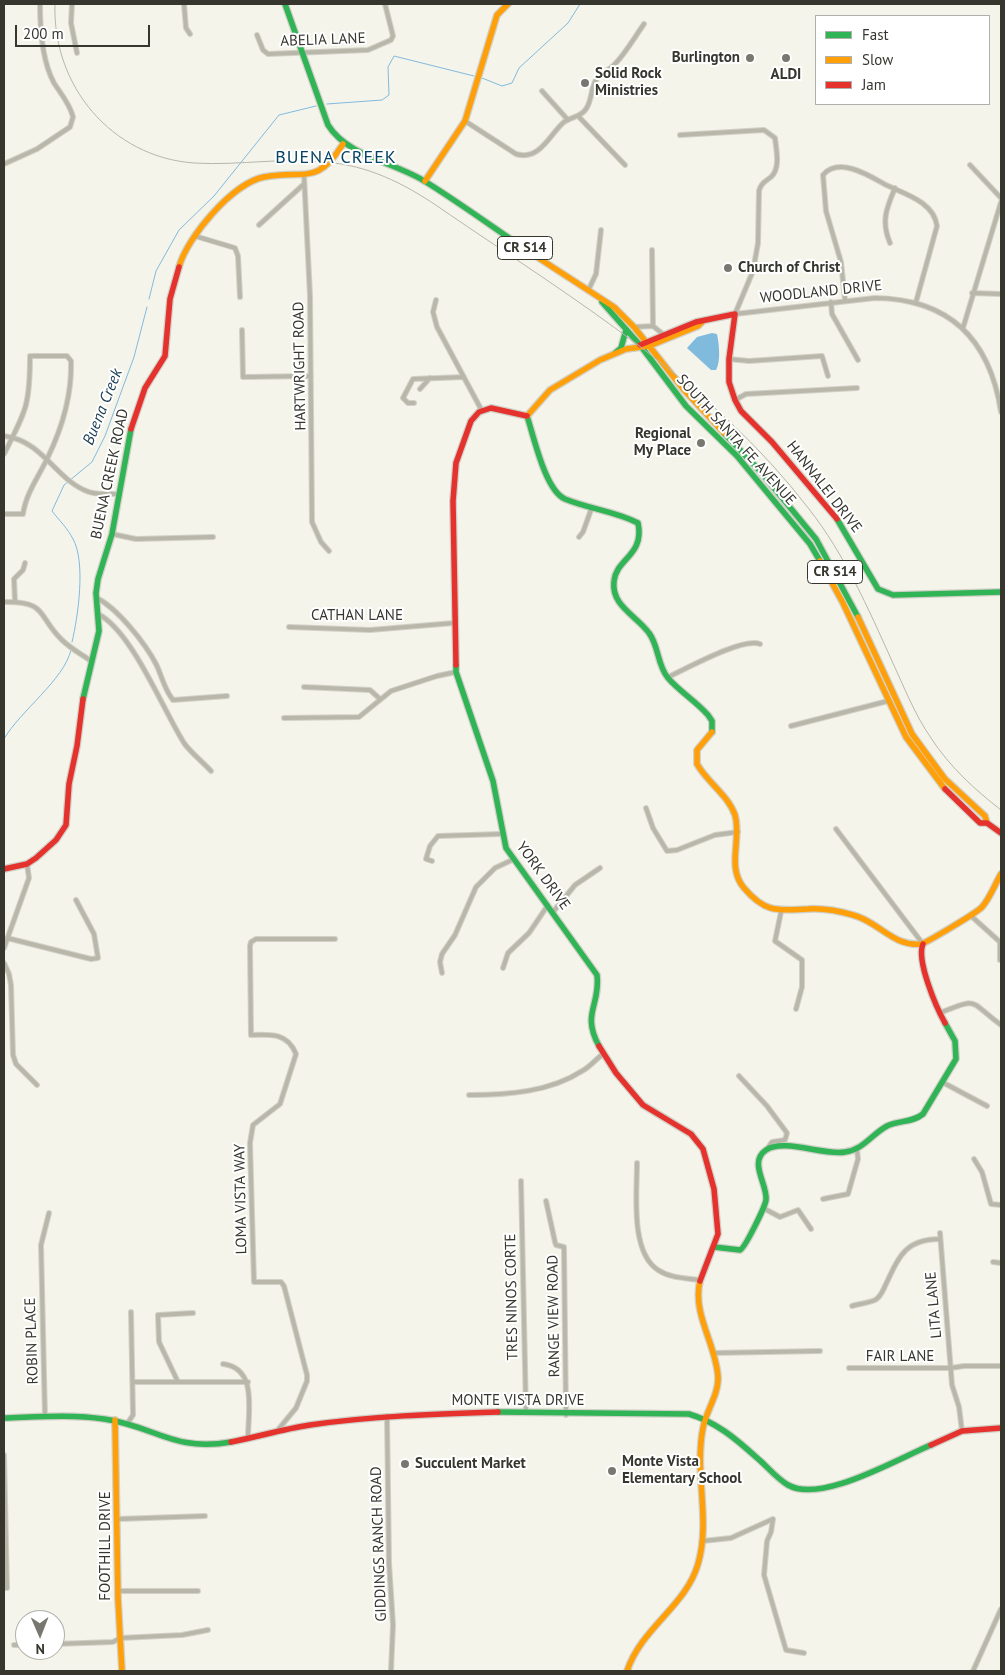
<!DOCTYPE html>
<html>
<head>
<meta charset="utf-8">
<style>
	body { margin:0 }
	#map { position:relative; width:1005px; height:1675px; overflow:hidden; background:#f4f4ea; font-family:"PT Sans",sans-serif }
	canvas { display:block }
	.frame { position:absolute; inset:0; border:5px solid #36362f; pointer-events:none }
	.legend { position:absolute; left:815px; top:15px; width:175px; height:90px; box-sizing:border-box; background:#fff; border:1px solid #afafac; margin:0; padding:6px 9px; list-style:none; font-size:15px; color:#36362f }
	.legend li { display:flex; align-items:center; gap:10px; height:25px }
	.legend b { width:25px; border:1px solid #afafac }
	.north { position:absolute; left:15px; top:1610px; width:50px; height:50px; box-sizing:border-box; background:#fff; border:1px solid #afafac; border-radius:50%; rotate:179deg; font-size:14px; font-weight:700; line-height:20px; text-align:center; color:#36362f }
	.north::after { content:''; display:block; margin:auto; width:18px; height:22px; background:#787870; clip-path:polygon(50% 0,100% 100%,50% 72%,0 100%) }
	.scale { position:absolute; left:15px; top:25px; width:135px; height:22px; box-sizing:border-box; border:2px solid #36362f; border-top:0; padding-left:6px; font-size:15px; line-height:18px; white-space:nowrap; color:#36362f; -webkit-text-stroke:4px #fff; paint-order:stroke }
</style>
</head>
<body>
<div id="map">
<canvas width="1005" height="1675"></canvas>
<div class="frame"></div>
<ul class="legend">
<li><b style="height:6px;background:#30b455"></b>Fast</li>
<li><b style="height:6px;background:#ff9f0a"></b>Slow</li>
<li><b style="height:6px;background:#e5322d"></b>Jam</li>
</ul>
<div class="north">N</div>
<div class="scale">200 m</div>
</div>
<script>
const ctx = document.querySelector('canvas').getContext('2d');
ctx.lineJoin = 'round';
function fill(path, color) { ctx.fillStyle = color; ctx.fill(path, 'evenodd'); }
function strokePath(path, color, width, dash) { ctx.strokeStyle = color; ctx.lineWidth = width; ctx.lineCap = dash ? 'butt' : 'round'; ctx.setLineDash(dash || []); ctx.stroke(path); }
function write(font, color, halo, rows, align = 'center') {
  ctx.font = font + ' "PT Sans",sans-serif'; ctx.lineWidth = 4; ctx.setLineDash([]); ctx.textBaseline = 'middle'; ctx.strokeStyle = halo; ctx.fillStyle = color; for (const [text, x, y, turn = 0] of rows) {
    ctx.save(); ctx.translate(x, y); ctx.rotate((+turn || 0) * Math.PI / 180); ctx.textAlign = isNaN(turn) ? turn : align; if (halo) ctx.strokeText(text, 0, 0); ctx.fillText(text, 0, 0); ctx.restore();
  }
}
const water = new Path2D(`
	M712,333L717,334C719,344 721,361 716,370H711L687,348L697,337Z`);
const stream = new Path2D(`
	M482,78L502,86L512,83L519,68L568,23L580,4
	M327,104L382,100L389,95L388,67L394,56L474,76
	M149,299L156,271L179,230L214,196L279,115L316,106
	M72,642C78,617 86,562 73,539C68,529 59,520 52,511L64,485L92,462L105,436L134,357L147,307
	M4,739C20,711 64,680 71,650`);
const street = new Path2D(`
	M72,4L71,23L77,53
	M184,4L186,28L190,34
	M257,35L263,50L268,54L368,50L391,40L393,36L385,4
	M542,91L568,120
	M579,117L625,165
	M465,121L516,154C540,161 549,135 564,122C572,116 580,118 586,109C593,99 590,86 598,77C603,72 609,70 614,65C626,53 634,38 644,24
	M680,135L764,130L775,138C776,149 781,168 771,177C765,182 761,183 759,191L758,243L753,271L735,314L875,298C950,299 990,340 1001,412
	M4,164L37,149L70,127L73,117C70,104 61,94 54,83C42,61 40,29 40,4
	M970,165L1001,198
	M304,175L310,296L312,522L321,542L329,551
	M259,225L304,184
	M195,236L235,248L238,256L240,297
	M890,243C881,222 886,209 895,188
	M588,291L596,274L601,230
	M972,293L1001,294
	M436,300L433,312L437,327L482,411
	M845,300L841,262L826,211L823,175C839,156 870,176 886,185C905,194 934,202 937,226L916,302
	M831,302L832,314L858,360
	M653,326L664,335
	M634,327L653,326L652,250
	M963,328L1001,202
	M242,330L243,377L311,376
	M729,359L749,361L822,356L828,376
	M420,389L430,378
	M735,400L746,394L857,388
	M414,403H408L403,398L413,379L464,377
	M4,436C44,441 55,480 89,492C99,495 110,494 120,494
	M4,454C26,411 30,405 30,356H67L71,361C72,395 63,426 48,457C39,476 26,493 23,514H4
	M112,534L136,539L213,537
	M579,537L583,532L592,507
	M97,598C118,609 145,643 156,664C162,676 164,689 173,700L227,696
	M4,602C48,601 37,616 62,640C70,648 81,654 91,661
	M15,602L14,579L23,570L25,563
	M98,614C132,631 163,710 184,743C191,753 203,762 211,771
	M289,627L370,630L454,623
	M668,677C686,669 743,637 760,644
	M304,687L370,690L380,699
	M284,718L359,717L391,691L437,676L456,672
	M791,726L888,701
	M646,808L653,828L667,851L677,850L715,835L738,832
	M836,829L923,944
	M432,861L426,859L430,846L438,836L501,834
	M553,912L575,885L600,868
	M781,912L775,941L802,960V987L796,1009
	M970,915L1000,942V960
	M7,938L91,959L98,958L94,934L76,900
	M4,948L29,878L27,864
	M4,963L9,974L11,985L13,1055L16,1064L37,1085
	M503,968L508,953L529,933L548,905
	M442,973L440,962L442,954L455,935L476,887L495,868L512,860
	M940,1013C980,996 969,1002 1001,1025
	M739,1076L767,1106L787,1133L785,1140L772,1142L767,1149
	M942,1082L987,1106
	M469,1095C507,1095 550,1092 582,1071C590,1067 596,1059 603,1054
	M974,1159L982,1172L991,1204L1001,1205
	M637,1163C637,1193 630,1252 658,1270C670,1278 685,1278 699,1280
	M521,1181L526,1412
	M823,1199L848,1194L858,1159L857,1150
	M546,1201L555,1242L556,1245L564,1247L566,1415
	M763,1208L780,1217L798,1210L811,1229
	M940,1233L952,1385L959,1407L962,1431
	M993,1262L1001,1263
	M852,1306C859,1304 868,1303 875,1300C881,1297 883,1290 886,1284C899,1256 906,1239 940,1239
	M714,1353L820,1351
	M223,1364C258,1368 248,1412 248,1438
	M849,1368H951L964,1366H1001
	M133,1382H248
	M178,1382L159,1342L158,1315L193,1313
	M387,1416L389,1563L393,1625L391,1671
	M45,1417L41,1245L49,1213
	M127,1424L133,1415L131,1312
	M277,1431L296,1408L307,1381V1375L284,1286L281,1282H254L250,1143L253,1125L280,1104L296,1054C288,1033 271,1034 251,1035L250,946L251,942L256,939H335
	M4,1455L7,1588H4
	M118,1519L205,1516
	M703,1541L731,1538L773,1519L771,1532L767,1541L764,1575L786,1650L804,1653
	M118,1591H198
	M55,1644L113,1642L120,1638L182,1635L208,1630
	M14,1645H25
	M973,1671L1001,1609`);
const fast = new Path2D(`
	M285,4L328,125C348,157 395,162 426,182C463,205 498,231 534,255
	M602,302L640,345L686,406L737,456L810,544L820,561
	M615,353L621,348L626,330
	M527,416C534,437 545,490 565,499C589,509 615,511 638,523C645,555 616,559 614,581C611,606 636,615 649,633C659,646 657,665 668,678C680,692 696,701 708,715L712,721V732
	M724,433L760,471L816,539L858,617
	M837,519L878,589L893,595L1001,592
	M456,665V672L493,781L506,848L597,975C601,1005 581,1013 599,1046
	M83,699L99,631L96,593L98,579L112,534L131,429
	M714,1247L740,1250C745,1248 765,1207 766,1200C768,1185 748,1162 766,1150C784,1138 824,1156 845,1152C863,1150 872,1134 887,1126C899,1120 912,1123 923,1114L956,1059L955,1041L945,1023
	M498,1412L689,1414C716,1422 735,1438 756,1457C766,1465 776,1478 788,1485C821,1504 897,1459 931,1445
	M4,1418C37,1417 71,1414 104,1419C155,1426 173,1452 231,1442`);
const slow = new Path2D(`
	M425,181L465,121L497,15L508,4
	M534,255L614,307L634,327L684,390L724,433
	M179,267C187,237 233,183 264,177C305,169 316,187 343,144
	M527,416L550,390L600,360L626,349L649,346L698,326L702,322
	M820,561L843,603L906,737L945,789
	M858,617L912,734L945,779L985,816L987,823
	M712,732L697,750V764C707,782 728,795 735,815C742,839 726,867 744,888C766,914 779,910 808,909C823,908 839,911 853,915C878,921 893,947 921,944C926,943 978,912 982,907C990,898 995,884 1001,874
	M115,1420L118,1599L122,1671
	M627,1671C642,1627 686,1606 698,1564C711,1520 694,1473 703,1428C706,1411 719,1394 718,1377C716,1344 692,1314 700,1281`);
const jam = new Path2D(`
	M640,345L696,322L735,314L729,359V382L735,400L741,411L772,442L837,519
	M131,429L145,388L165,356L170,299L179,267
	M456,665L453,501L456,463L471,421L479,412L491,408L527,416
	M945,789L980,823H987L1001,833
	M4,869L27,864L36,858L56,840L66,825L69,784L77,746L83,699
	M923,944C916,960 936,1007 945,1023
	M599,1046L616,1073L643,1105L691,1134L703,1149L714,1189L718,1234L700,1281
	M231,1442C257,1437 283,1429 310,1425C372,1416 435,1414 498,1412
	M931,1445L962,1431L1001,1428`);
const rail = new Path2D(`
	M55,4C52,85 111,157 194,163C240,166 288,156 334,163C375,168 410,187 443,210C573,299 712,382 809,509C845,555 868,608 892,661C904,687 915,715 931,738C950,767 974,789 1001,810`);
const markers = [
	[750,58,5,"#787870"],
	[786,58,5,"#787870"],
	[585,83,5,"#787870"],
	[728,268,5,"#787870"],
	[701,443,5,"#787870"],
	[405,1464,5,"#787870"],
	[612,1471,5,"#787870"]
];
const shields = [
	[525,248,55],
	[835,572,55]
];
const shieldNames = [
	["CR S14",525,248],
	["CR S14",835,572]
];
const streetNames = [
	["ABELIA LANE",323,40,-2],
	["WOODLAND DRIVE",821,292,-6],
	["HARTWRIGHT ROAD",300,366,-91],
	["SOUTH SANTA FE AVENUE",736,440,48],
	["BUENA CREEK ROAD",110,474,-78],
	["HANNALEI DRIVE",824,487,52],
	["CATHAN LANE",357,616],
	["YORK DRIVE",543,876,54],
	["LOMA VISTA WAY",241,1199,-91],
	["TRES NINOS CORTE",512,1297,-91],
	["LITA LANE",934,1305,-95],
	["RANGE VIEW ROAD",554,1316,-91],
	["ROBIN PLACE",32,1341,-92],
	["FAIR LANE",900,1357],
	["MONTE VISTA DRIVE",518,1401],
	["GIDDINGS RANCH ROAD",379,1544,-92],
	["FOOTHILL DRIVE",106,1546,-90]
];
const poiNames = [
	["Burlington",740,58,"right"],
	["Solid Rock",595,74],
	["Ministries",595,91],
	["ALDI",786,75,"center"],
	["Church of Christ",738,268],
	["Regional",691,434,"right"],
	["My Place",691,451,"right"],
	["Monte Vista",622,1462],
	["Elementary School",622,1479],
	["Succulent Market",415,1464]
];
const waterNames = [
	["Buena Creek",103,407,-68]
];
const quarterNames = [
	["BUENA CREEK",336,158]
];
fill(water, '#80badd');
strokePath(stream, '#80badd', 1);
strokePath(street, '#d1d1c9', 6);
strokePath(fast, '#d1d1c9', 8);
strokePath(slow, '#d1d1c9', 8);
strokePath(jam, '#d1d1c9', 8);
strokePath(street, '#b8b7aa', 4);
strokePath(fast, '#30b455', 5.5);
strokePath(slow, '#ff9f0a', 5.5);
strokePath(jam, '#e5322d', 5.5);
strokePath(rail, '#b7b6ad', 1);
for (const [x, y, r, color] of markers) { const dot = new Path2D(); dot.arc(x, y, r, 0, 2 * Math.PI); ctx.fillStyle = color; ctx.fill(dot); strokePath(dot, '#fff', 2); }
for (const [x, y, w] of shields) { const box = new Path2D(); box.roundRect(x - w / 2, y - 11.5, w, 23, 4); ctx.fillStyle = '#fff'; ctx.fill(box); strokePath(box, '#36362f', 1); }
write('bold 14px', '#36362f', null, shieldNames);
write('15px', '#36362f', '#fff', streetNames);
write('bold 15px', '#36362f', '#fff', poiNames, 'left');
write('italic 16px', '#193c53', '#fff', waterNames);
ctx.letterSpacing = '1px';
write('18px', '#064264', '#fff', quarterNames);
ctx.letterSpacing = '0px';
</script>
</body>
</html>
